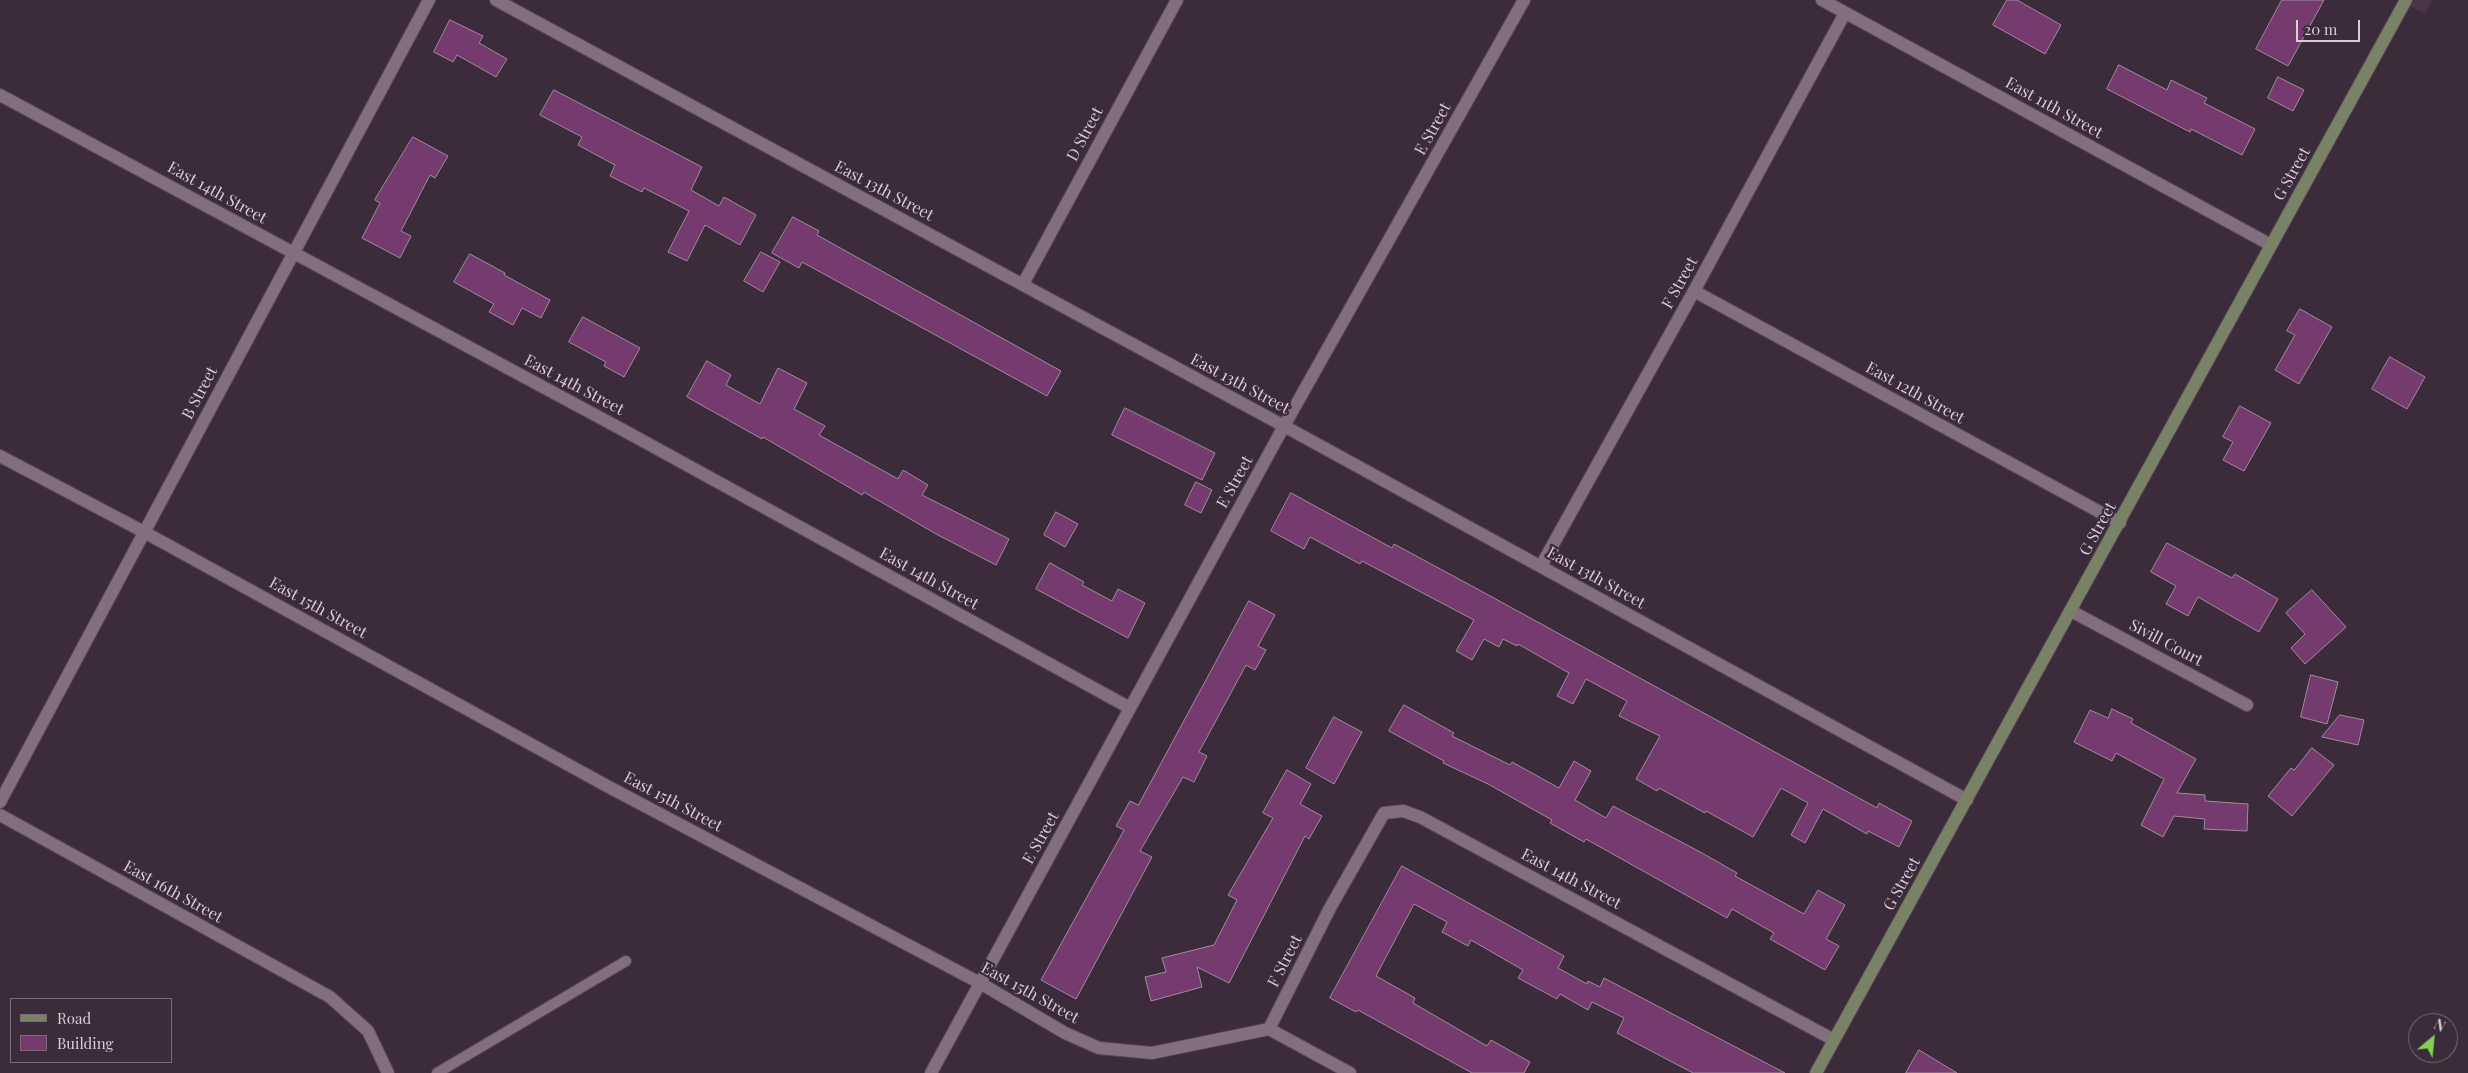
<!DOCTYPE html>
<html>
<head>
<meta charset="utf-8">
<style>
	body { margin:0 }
	#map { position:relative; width:2468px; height:1073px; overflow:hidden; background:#3c2b3a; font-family:"Playfair Display",serif }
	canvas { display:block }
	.legend { position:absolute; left:10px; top:998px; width:162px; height:65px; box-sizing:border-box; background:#3c2b3a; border:1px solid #7b6c79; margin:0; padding:6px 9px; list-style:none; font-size:15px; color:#d9cdd7 }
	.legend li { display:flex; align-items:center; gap:10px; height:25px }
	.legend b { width:25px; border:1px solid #7b6c79 }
	.north { position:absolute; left:2408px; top:1013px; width:50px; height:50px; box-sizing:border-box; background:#3c2b3a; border:1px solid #7b6c79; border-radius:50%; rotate:28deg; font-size:14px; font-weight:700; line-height:20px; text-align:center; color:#d9cdd7 }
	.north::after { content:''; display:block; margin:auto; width:18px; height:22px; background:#80d051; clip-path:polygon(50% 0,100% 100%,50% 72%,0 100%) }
	.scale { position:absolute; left:2296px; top:20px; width:64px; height:22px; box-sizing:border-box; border:2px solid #d9cdd7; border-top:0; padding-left:6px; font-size:15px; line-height:18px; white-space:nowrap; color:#d9cdd7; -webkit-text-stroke:4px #3c2b3a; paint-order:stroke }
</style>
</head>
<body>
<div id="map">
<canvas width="2468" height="1073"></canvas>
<ul class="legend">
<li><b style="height:6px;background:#798267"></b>Road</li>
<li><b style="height:14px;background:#753b6e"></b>Building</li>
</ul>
<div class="north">N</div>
<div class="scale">20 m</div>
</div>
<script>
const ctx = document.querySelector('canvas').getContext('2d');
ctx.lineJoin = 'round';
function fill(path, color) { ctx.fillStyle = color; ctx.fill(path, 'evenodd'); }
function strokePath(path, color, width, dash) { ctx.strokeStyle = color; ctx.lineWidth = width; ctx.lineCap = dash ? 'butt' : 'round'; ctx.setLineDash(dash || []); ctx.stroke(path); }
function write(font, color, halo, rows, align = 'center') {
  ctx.font = font + ' "Playfair Display",serif'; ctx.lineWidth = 4.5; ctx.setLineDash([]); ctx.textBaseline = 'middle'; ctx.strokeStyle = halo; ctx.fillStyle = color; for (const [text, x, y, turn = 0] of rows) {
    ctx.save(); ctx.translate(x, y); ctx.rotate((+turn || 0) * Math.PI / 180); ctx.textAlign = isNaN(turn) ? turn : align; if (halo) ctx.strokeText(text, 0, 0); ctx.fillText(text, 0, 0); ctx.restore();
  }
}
const built = new Path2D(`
	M2399,0H2433L2425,14Z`);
const building = new Path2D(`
	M2007,0H2017L2061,25L2045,54L1993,25Z
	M2282,0H2324L2288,66L2256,49Z
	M450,20L483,36L479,43L507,59L496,77L457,55L453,62L434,52Z
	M2119,65L2167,90L2171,80L2207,98L2204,103L2255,129L2242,155L2191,129L2190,132L2107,89Z
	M2278,77L2304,90L2293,111L2268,98Z
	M554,90L702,167L691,190L719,206L724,197L756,215L740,245L705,225L687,261L668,252L689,211L644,188L642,192L610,176L615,165L578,145L582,137L540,115Z
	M413,137L448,156L435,178L430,175L401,231L411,236L400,258L362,238L380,203L375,200Z
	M793,217L819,231L817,235L1061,371L1047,396L802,262L799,268L772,253Z
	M761,252L780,262L763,292L744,281Z
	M470,254L505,273L504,275L550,300L541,318L522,308L513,325L489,312L494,304L454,282Z
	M2300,309L2332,327L2299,384L2275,370L2295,335L2287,331Z
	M583,317L640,348L624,377L604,366L606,362L569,342Z
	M2390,357L2425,377L2407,409L2372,389Z
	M707,361L731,375L726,385L760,404L778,368L807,383L794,409L825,426L819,435L898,479L903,470L928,485L922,495L1009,539L996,565L936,534L864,492L862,495L763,437L762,439L687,397Z
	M2240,406L2271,423L2244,471L2223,460L2233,442L2223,437Z
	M1125,408L1215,453L1202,480L1112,435Z
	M1196,482L1212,490L1201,513L1185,505Z
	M1291,493L1392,548L1394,544L1481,591L1877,808L1879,803L1912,821L1899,847L1868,831L1867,834L1823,809L1805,843L1791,835L1808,803L1781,788L1753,837L1706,811L1705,813L1659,788L1657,791L1636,779L1660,736L1619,716L1627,701L1586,679L1573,704L1557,696L1569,673L1518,644L1517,646L1503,639L1499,647L1484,639L1472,660L1456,651L1474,620L1362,561L1360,564L1310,537L1304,549L1271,531Z
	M1056,512L1078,524L1065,547L1044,535Z
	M2167,543L2232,578L2235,574L2278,599L2259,632L2198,597L2188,616L2166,604L2176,586L2151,572Z
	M1050,563L1084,582L1082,585L1112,601L1118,589L1145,603L1128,638L1036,589Z
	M2312,590L2346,627L2305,664L2291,648L2305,634L2286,613Z
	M1249,601L1275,615L1258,646L1266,650L1255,670L1246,665L1199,752L1207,756L1194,782L1183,777L1140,851L1152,857L1076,999L1041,980L1124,830L1116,826L1130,801L1138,805Z
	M2311,675L2338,682L2327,724L2301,717Z
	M1404,705L1454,733L1452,736L1510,765L1512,762L1559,788L1574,761L1591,771L1575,800L1606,818L1613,806L1702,853L1737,873L1735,876L1804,914L1818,890L1845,905L1826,939L1839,946L1825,970L1770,939L1774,933L1732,909L1727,918L1586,839L1584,842L1550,823L1552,820L1488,784L1443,763L1444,761L1389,731Z
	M2112,709L2133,719L2131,723L2196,759L2177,793L2205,795V801L2248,804L2247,831L2204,829L2205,819L2174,816L2163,837L2141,825L2164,779L2116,753L2112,761L2074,742L2090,710L2108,718Z
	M2340,715L2364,720L2358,745L2322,737Z
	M1334,717L1362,732L1334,784L1306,768Z
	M2312,748L2334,765L2292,816L2268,796L2291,768L2294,770Z
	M1287,770L1311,784L1300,804L1322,816L1309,839L1305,836L1229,983L1197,967L1202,987L1151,1001L1145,977L1166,972L1162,958L1214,945L1237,900L1228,895L1273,818L1263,813Z
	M1402,866L1564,956L1558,968L1587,984L1588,981L1600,987L1604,978L1785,1073H1693L1617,1033L1624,1018L1592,1002L1588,1010L1560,994L1557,999L1518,978L1523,970L1471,940L1468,946L1442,932L1447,922L1414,904L1376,976L1415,998L1413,1003L1487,1046L1491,1040L1530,1062L1524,1073H1472L1358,1010L1356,1012L1330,998Z
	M1919,1050L1957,1073H1906Z`);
const service = new Path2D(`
	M437,1073L626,961`);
const minor = new Path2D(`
	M496,0L1284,426L1967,800
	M1822,0L2271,245
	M0,95L623,430L1130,708
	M1023,284L1177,0
	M1694,291L2120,523
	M0,456L144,532L607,786L980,983L1065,1033L1099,1048L1152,1053L1269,1029L1350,1073
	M1541,566L1694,291L1845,13
	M2071,611L2247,705
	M0,802L429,0
	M0,815L330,997L368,1031L388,1073
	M1269,1029L1330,908L1384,813L1403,811L1420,817L1834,1040
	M931,1073L1284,426L1524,0`);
const secondary = new Path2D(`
	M1816,1073L2406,0`);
const streetNames = [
	["East 11th Street",2054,108,29],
	["E Street",1433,129,-61],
	["D Street",1085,134,-62],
	["G Street",2292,174,-61],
	["East 13th Street",884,191,28],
	["East 14th Street",217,193,29],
	["F Street",1680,283,-61],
	["East 13th Street",1240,384,28],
	["East 14th Street",574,385,28],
	["B Street",200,393,-62],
	["East 12th Street",1915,393,29],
	["E Street",1235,482,-61],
	["G Street",2098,529,-61],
	["East 13th Street",1596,578,29],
	["East 14th Street",929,579,29],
	["East 15th Street",318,608,29],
	["Sivill Court",2166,643,28],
	["East 15th Street",673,802,28],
	["E Street",1041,838,-61],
	["East 14th Street",1571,879,28],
	["G Street",1902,884,-61],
	["East 16th Street",173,892,29],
	["F Street",1285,961,-63],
	["East 15th Street",1030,993,29]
];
fill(built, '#4b3447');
fill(building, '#753b6e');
strokePath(building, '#a18b9d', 1);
strokePath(service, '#564754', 12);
strokePath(minor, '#564754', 14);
strokePath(secondary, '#564754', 14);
strokePath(service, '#836e7f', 10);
strokePath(minor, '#836e7f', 12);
strokePath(secondary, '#798267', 12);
write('16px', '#d9cdd7', '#3c2b3a', streetNames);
</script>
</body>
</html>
